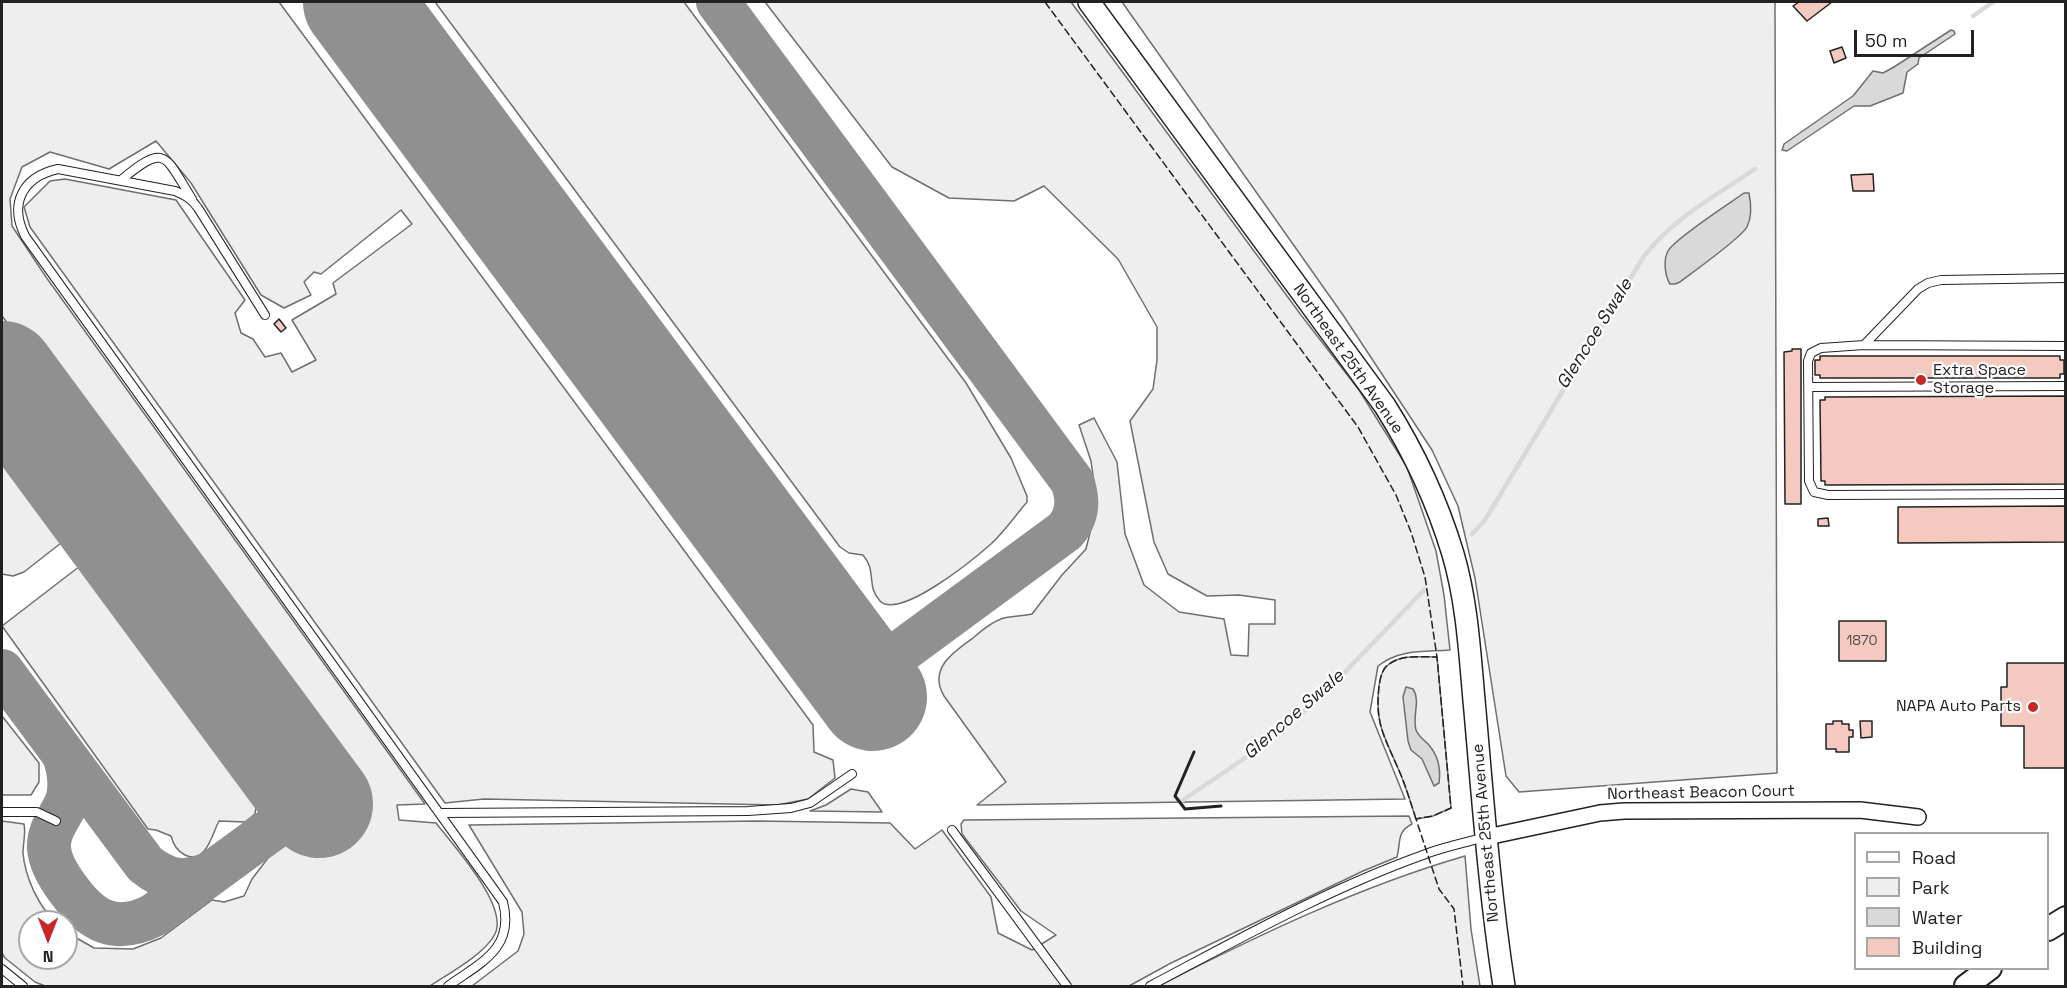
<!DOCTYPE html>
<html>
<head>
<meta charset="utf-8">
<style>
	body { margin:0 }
	#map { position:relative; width:2067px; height:988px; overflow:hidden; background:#fff; font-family:"Space Grotesk",sans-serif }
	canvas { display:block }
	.frame { position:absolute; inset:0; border:3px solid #222; pointer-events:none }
	.legend { position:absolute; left:1854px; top:832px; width:195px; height:138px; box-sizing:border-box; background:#fff; border:2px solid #a7a7a7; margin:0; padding:8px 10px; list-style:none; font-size:18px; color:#222 }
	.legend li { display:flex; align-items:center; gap:12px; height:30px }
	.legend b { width:30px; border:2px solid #a7a7a7 }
	.north { position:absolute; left:18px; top:910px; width:60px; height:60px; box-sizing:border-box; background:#fff; border:2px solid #a7a7a7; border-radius:50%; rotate:180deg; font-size:16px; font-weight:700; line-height:24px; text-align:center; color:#222 }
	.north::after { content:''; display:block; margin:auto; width:21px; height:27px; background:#c62828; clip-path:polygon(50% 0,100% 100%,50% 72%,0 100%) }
	.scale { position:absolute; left:1854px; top:30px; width:120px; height:27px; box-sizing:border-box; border:3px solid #222; border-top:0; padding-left:8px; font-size:18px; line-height:21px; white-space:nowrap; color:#222; -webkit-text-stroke:4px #fff; paint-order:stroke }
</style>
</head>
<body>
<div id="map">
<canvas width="2067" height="988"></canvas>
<div class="frame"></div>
<ul class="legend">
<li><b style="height:8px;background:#fff"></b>Road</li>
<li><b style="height:16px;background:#eee"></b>Park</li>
<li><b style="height:16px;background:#d9d9d9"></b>Water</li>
<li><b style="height:16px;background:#f3c9c0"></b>Building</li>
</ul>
<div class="north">N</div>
<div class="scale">50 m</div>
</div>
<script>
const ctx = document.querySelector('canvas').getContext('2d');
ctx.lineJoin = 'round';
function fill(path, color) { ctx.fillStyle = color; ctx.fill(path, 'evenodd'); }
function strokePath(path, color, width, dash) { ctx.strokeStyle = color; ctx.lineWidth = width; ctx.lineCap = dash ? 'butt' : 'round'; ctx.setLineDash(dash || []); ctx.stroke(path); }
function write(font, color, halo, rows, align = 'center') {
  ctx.font = font + ' "Space Grotesk",sans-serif'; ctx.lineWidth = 4.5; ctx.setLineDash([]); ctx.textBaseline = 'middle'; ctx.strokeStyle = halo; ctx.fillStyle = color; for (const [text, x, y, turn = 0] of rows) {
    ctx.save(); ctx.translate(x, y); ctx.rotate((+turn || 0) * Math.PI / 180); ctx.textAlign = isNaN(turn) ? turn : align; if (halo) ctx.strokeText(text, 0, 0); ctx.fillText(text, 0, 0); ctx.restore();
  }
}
const green = new Path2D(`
	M2,2H279L813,725L814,752L833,760L835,778L808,799L777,805L484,799L445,803L30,227L24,207L50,181L65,179L176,200L245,300L235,313L241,333L253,339L265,357L281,353L292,372L316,360L292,320L336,294L333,283L412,224L401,210L321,274L314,272L304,282L311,295L284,308L261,295L191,183L156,141L109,169L50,152L22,167L10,199L12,226L46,277L425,804L397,805L399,820L436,823C453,845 509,906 495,934C485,954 448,974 430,986H45L35,982L5,958L2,953V821L24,824C26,834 23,843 23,853C25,877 38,905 55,922H30V958H66V932L94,948L133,949L161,938L212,900L224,902L244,896L252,879L268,858L354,797L342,774L2,316Z
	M435,2H684L966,383L1011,458L1027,496V502C1015,516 1004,532 991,544C974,559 900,620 880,601C866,586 877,571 863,555L849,553L840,547Z
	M765,2H1071L1301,315L1359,390L1407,467L1436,551L1444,595L1450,650C1423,652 1400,649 1378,666L1370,712L1405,799L977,805L1006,782L944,696C928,669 953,652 973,638C982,630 993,621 1004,618C1013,616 1023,616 1032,614L1062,575L1086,549L1097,504L1091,461L1079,425L1094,418L1117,462L1125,534L1144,585L1179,612L1224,619L1231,655L1248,656L1249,624H1275V600L1239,595L1207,596L1168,574L1154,542L1130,421L1153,389L1157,360V327L1118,259L1044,186L1014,201L949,198L892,167Z
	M1122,2H1775L1777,773L1519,792L1506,776L1475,578L1458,506L1432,450L1343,315Z
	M2,432L75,532L24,572L13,576L2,574Z
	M93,556L241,755L242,784L251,791L257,799L255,814L245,822L219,821C212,834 206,865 185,855C177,851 173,844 171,836L156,830L148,829L2,626Z
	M1437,657L1451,808L1433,816L1416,819C1410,801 1405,783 1397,766C1383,734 1375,722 1379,686C1380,679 1382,669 1388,665C1401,654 1422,657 1437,657Z
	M2,716L39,763V782L31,795H2Z
	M851,789L868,792L882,812L810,811L826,805Z
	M1409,816L1412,824C1396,832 1401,843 1397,857L1363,871L1171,963L1129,986H472L518,951L524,934L522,912L469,825L757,821L890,823L915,849L942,830L991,897L998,933L1032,950L1056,935L1021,911L962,834L961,824L964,820Z
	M1465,856L1471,929L1480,986H1158C1257,936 1358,887 1465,856Z`);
const water = new Path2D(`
	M1951,30L1954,31L1955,34L1919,58L1918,64L1907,72L1903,93L1870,106H1854L1787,151L1782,150L1784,144L1853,96L1873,71L1883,73L1894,67Z
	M1744,193H1749C1751,203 1752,217 1747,227C1741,238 1693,272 1680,282L1675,284H1670C1665,276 1663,260 1668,251C1674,239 1730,203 1744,193Z
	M1406,687L1413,689C1421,701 1412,716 1416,730C1419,737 1423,739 1428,744C1438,755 1441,769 1439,783L1434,786L1422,759L1411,750L1408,741L1403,697Z`);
const stream = new Path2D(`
	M1973,16L1993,2
	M1472,534L1485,520L1644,256C1675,217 1715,196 1755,169
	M1180,802L1251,754L1320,698L1424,590`);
const taxiway = new Path2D(`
	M718,2L1072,481C1079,500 1078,516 1065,531L861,681
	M2,671L145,864C166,881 185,885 211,873
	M64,755C69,770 72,785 67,801C61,817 48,829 49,848C50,863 59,877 68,889C91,921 115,935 154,915L314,798`);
const runway = new Path2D(`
	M357,2L873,697
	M2,375L319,804`);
const building = new Path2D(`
	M1799,2H1832L1807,21L1793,6Z
	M1842,47L1846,58L1834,63L1830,51Z
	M1873,174L1874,191H1853L1851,175Z
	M279,319L286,328L281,332L274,324Z
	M1792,349H1801V504H1785L1784,352L1792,351Z
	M1820,356H2060V360H2064V374H2060V378H1820V375H1815V360H1820Z
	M2065,396L2066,484L1825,485V481H1821L1820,400H1825V397Z
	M2066,506V542L1898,543V507Z
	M1828,518L1829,526H1818V519Z
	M1839,621H1886V661H1839Z
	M2007,663H2066V768H2024V726H2001V687H2007Z
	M1833,721H1842V724H1849V730H1853V737H1849V752H1836V749H1826V724H1833Z
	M1860,721H1872V737L1861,738Z`);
const lane = new Path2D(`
	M121,180C166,143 164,154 192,199
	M265,315L198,208C192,199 185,195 175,191L58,169C22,177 9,204 25,236L503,902C515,949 480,963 448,986
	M1864,345L1918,289L1928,283L1941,280L2066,278
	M2066,346L1864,345L1821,348L1811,353L1808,361L1809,481L1814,492L1828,495L2066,494
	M1809,387L2066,386
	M2,812H37L56,821
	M441,813L748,811L791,808L810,803L852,774
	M952,830L1067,986
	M2,969L23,986
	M1150,986C1239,939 1328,889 1423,855C1443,847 1465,843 1485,837`);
const street = new Path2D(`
	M1487,837L1600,813L1624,811L1860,810L1918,817`);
const secondary = new Path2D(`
	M1089,2L1385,406C1414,452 1437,501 1453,554C1468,605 1470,659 1475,711C1483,803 1490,895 1504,986`);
const primary = new Path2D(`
	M2048,929L2066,918
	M1966,986L1990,968`);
const fence = new Path2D(`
	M1045,2L1358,427L1396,495L1411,532L1425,577L1437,657L1451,808L1433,816L1416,819L1439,889L1454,909L1463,986
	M1416,819C1410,801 1405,783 1397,766C1383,734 1375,722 1379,686C1380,679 1382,669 1388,665C1401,654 1422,657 1437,657`);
const wall = new Path2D(`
	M1194,752L1175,796L1185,809L1221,806`);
const markers = [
	[1921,380,6,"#c62828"],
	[2033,707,6,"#c62828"]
];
const numberNames = [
	["1870",1862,641]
];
const streetNames = [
	["Northeast 25th Avenue",1348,359,55],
	["Northeast Beacon Court",1701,793,-1],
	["Northeast 25th Avenue",1486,833,-95]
];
const poiNames = [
	["Extra Space",1933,371],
	["Storage",1933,389],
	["NAPA Auto Parts",2021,707,"right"]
];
const waterNames = [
	["Glencoe Swale",1595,334,-58],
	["Glencoe Swale",1294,715,-41]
];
fill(green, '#eee');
strokePath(green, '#6f6f6f', 1.5);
fill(water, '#d9d9d9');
strokePath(water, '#6f6f6f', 1.5);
strokePath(stream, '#d9d9d9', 4.5);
strokePath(taxiway, '#909090', 44);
strokePath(runway, '#909090', 108);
fill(building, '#f3c9c0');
strokePath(building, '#222', 1.5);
strokePath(lane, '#222', 10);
strokePath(street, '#222', 18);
strokePath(secondary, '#222', 24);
strokePath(primary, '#222', 26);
strokePath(lane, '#fff', 8);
strokePath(street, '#fff', 15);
strokePath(secondary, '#fff', 21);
strokePath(primary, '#fff', 22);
strokePath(fence, '#222', 1.5, [8, 3]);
strokePath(wall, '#222', 3);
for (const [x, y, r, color] of markers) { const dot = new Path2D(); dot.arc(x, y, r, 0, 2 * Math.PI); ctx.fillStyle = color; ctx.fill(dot); strokePath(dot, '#fff', 2); }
write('14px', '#564c4a', null, numberNames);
write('16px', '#222', '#fff', streetNames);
write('16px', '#222', '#fff', poiNames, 'left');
write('italic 18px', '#222', '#fff', waterNames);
</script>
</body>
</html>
